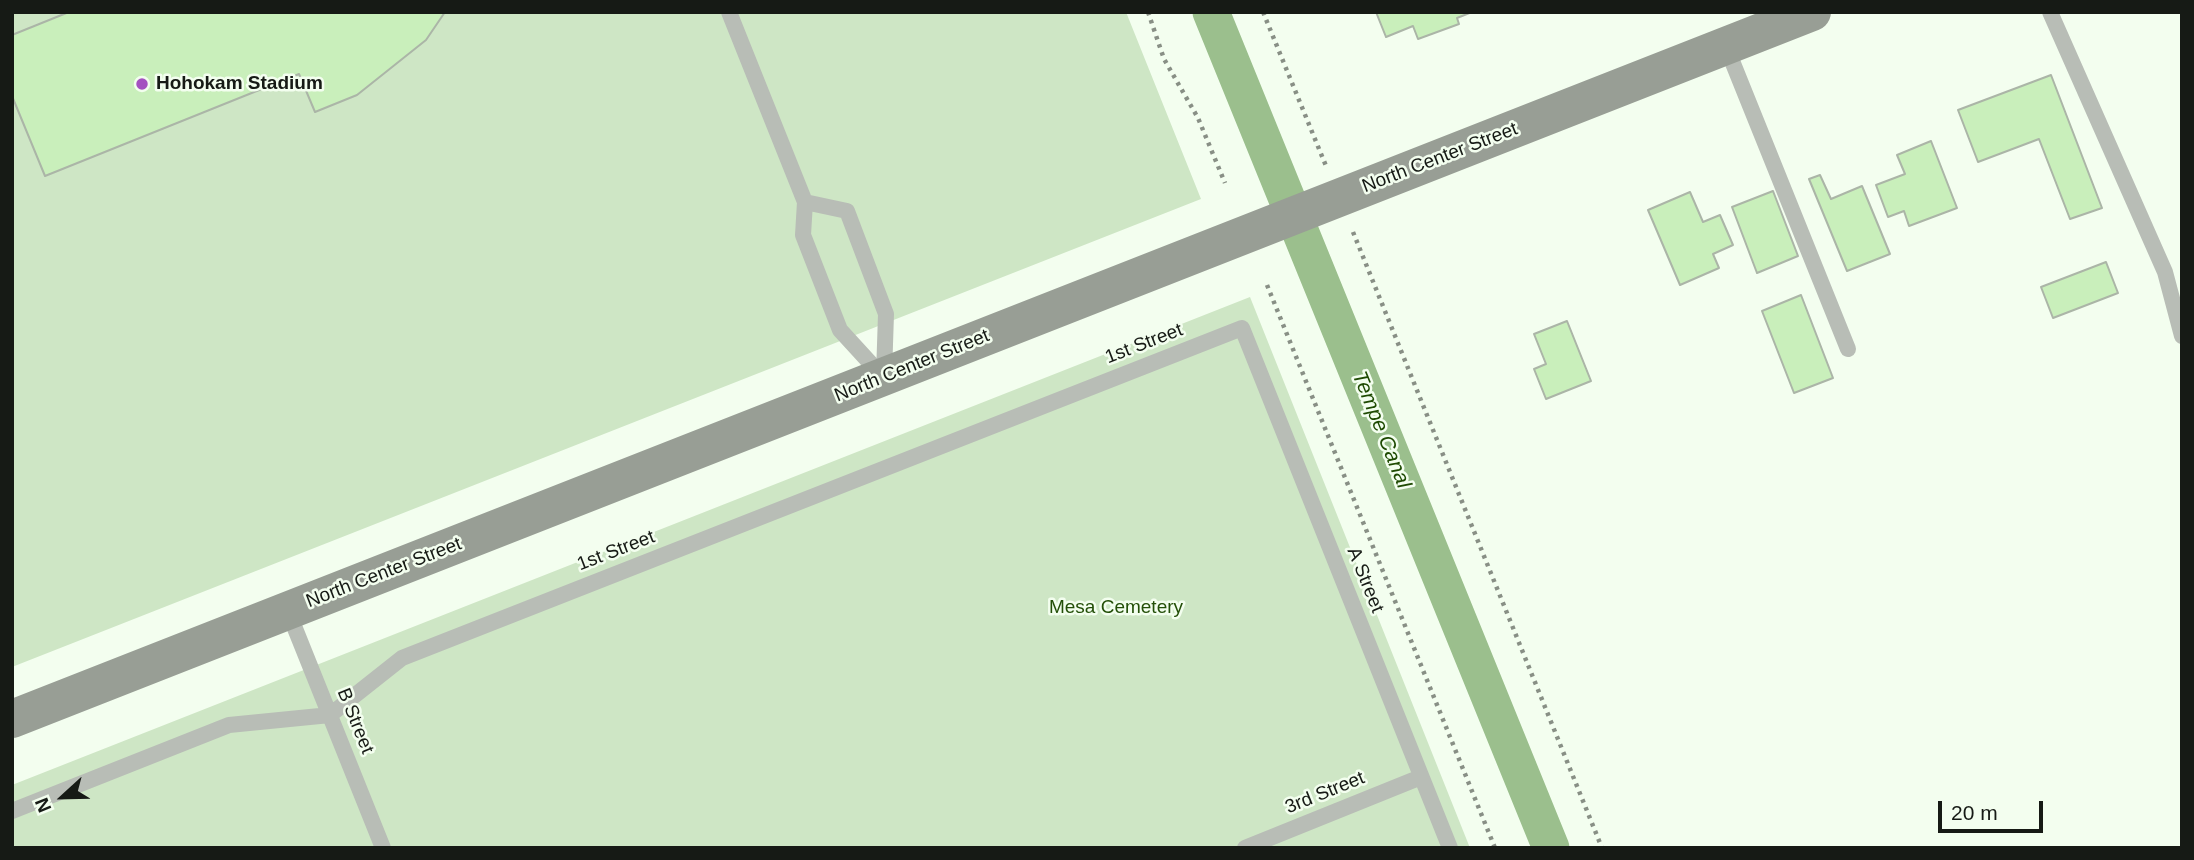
<!DOCTYPE html>
<html>
<head>
<meta charset="utf-8">
<style>
	body { margin:0 }
	#map { position:relative; width:2194px; height:860px; overflow:hidden; background:#f3feef; font-family:Helvetica,sans-serif }
	canvas { display:block }
	.frame { position:absolute; inset:0; border:14px solid #161a15; pointer-events:none }
	.north { position:absolute; left:28px; top:762px; width:70px; height:70px; -webkit-text-stroke:5px #f3feef; paint-order:stroke; rotate:248deg; font-size:19px; font-weight:700; line-height:28px; text-align:center; color:#161a15 }
	.north::after { content:''; display:block; margin:auto; width:24px; height:32px; background:#161a15; clip-path:polygon(50% 0,100% 100%,50% 72%,0 100%) }
	.scale { position:absolute; left:1938px; top:801px; width:105px; height:32px; box-sizing:border-box; border:4px solid #161a15; border-top:0; padding-left:9px; font-size:21px; line-height:24px; white-space:nowrap; color:#161a15; -webkit-text-stroke:5px #f3feef; paint-order:stroke }
</style>
</head>
<body>
<div id="map">
<canvas width="2194" height="860"></canvas>
<div class="frame"></div>
<div class="north">N</div>
<div class="scale">20 m</div>
</div>
<script>
const ctx = document.querySelector('canvas').getContext('2d');
ctx.lineJoin = 'round';
function fill(path, color) { ctx.fillStyle = color; ctx.fill(path, 'evenodd'); }
function strokePath(path, color, width, dash) { ctx.strokeStyle = color; ctx.lineWidth = width; ctx.lineCap = dash ? 'butt' : 'round'; ctx.setLineDash(dash || []); ctx.stroke(path); }
function write(font, color, halo, rows, align = 'center') {
  ctx.font = font + ' Helvetica,sans-serif'; ctx.lineWidth = 5; ctx.setLineDash([]); ctx.textBaseline = 'middle'; ctx.strokeStyle = halo; ctx.fillStyle = color; for (const [text, x, y, turn = 0] of rows) {
    ctx.save(); ctx.translate(x, y); ctx.rotate((+turn || 0) * Math.PI / 180); ctx.textAlign = isNaN(turn) ? turn : align; if (halo) ctx.strokeText(text, 0, 0); ctx.fillText(text, 0, 0); ctx.restore();
  }
}
const green = new Path2D(`
	M12,12H1126L1201,199L12,667Z
	M1250,297L1470,848H12V785Z`);
const canal = new Path2D(`
	M1211,12L1551,848`);
const building = new Path2D(`
	M69,12H445L426,40L357,95L315,112L299,74L45,176L12,96V35Z
	M1376,12H1472L1457,18L1459,24L1418,39L1413,26L1386,37Z
	M2051,75L2102,208L2070,219L2039,139L1978,162L1958,110Z
	M1931,141L1957,208L1909,226L1904,211L1888,217L1876,185L1905,174L1897,155Z
	M1820,175L1831,199L1862,186L1890,254L1847,271L1809,179Z
	M1773,191L1798,256L1757,273L1732,207Z
	M1690,192L1703,222L1720,215L1733,245L1713,254L1719,268L1680,285L1648,210Z
	M2106,262L2118,293L2053,318L2041,287Z
	M1801,295L1833,378L1794,393L1762,311Z
	M1567,321L1591,381L1546,399L1534,369L1546,364L1534,334Z`);
const path = new Path2D(`
	M1148,12L1164,59L1198,118L1225,183
	M1263,12L1326,166
	M1353,232L1602,848
	M1267,285L1495,848`);
const lane = new Path2D(`
	M729,12L805,202L803,235L840,330L883,377
	M2050,12L2165,272L2182,336
	M1726,46L1848,349
	M805,202L847,211L886,314L884,375
	M288,611L383,848
	M12,811L229,725L330,715L402,658L1242,328L1450,848
	M1245,848L1421,777`);
const secondary = new Path2D(`
	M12,719L1812,12`);
const markers = [
	[142,84,7,"#a451c0"]
];
const poiNames = [
	["Hohokam Stadium",156,84]
];
const streetNames = [
	["North Center Street",1440,158,-21],
	["1st Street",1144,344,-21],
	["North Center Street",912,366,-22],
	["1st Street",616,551,-21],
	["North Center Street",384,573,-21],
	["A Street",1365,580,68],
	["B Street",355,721,68],
	["3rd Street",1325,793,-22]
];
const parkNames = [
	["Mesa Cemetery",1116,608]
];
const waterNames = [
	["Tempe Canal",1381,430,68]
];
fill(green, '#cee6c5');
strokePath(canal, '#9bbf8d', 37);
fill(building, '#c9efbb');
strokePath(building, '#abb5a7', 2);
strokePath(path, '#888f85', 4.5, [3.5, 5]);
strokePath(lane, '#b8bdb6', 16);
strokePath(secondary, '#989e95', 38);
for (const [x, y, r, color] of markers) { const dot = new Path2D(); dot.arc(x, y, r, 0, 2 * Math.PI); ctx.fillStyle = color; ctx.fill(dot); strokePath(dot, '#f3feef', 2.5); }
write('bold 19px', '#161a15', '#f3feef', poiNames, 'left');
write('19px', '#161a15', '#f3feef', streetNames);
write('19px', '#234f08', '#f3feef', parkNames);
write('italic 21px', '#1e4a02', '#f3feef', waterNames);
</script>
</body>
</html>
